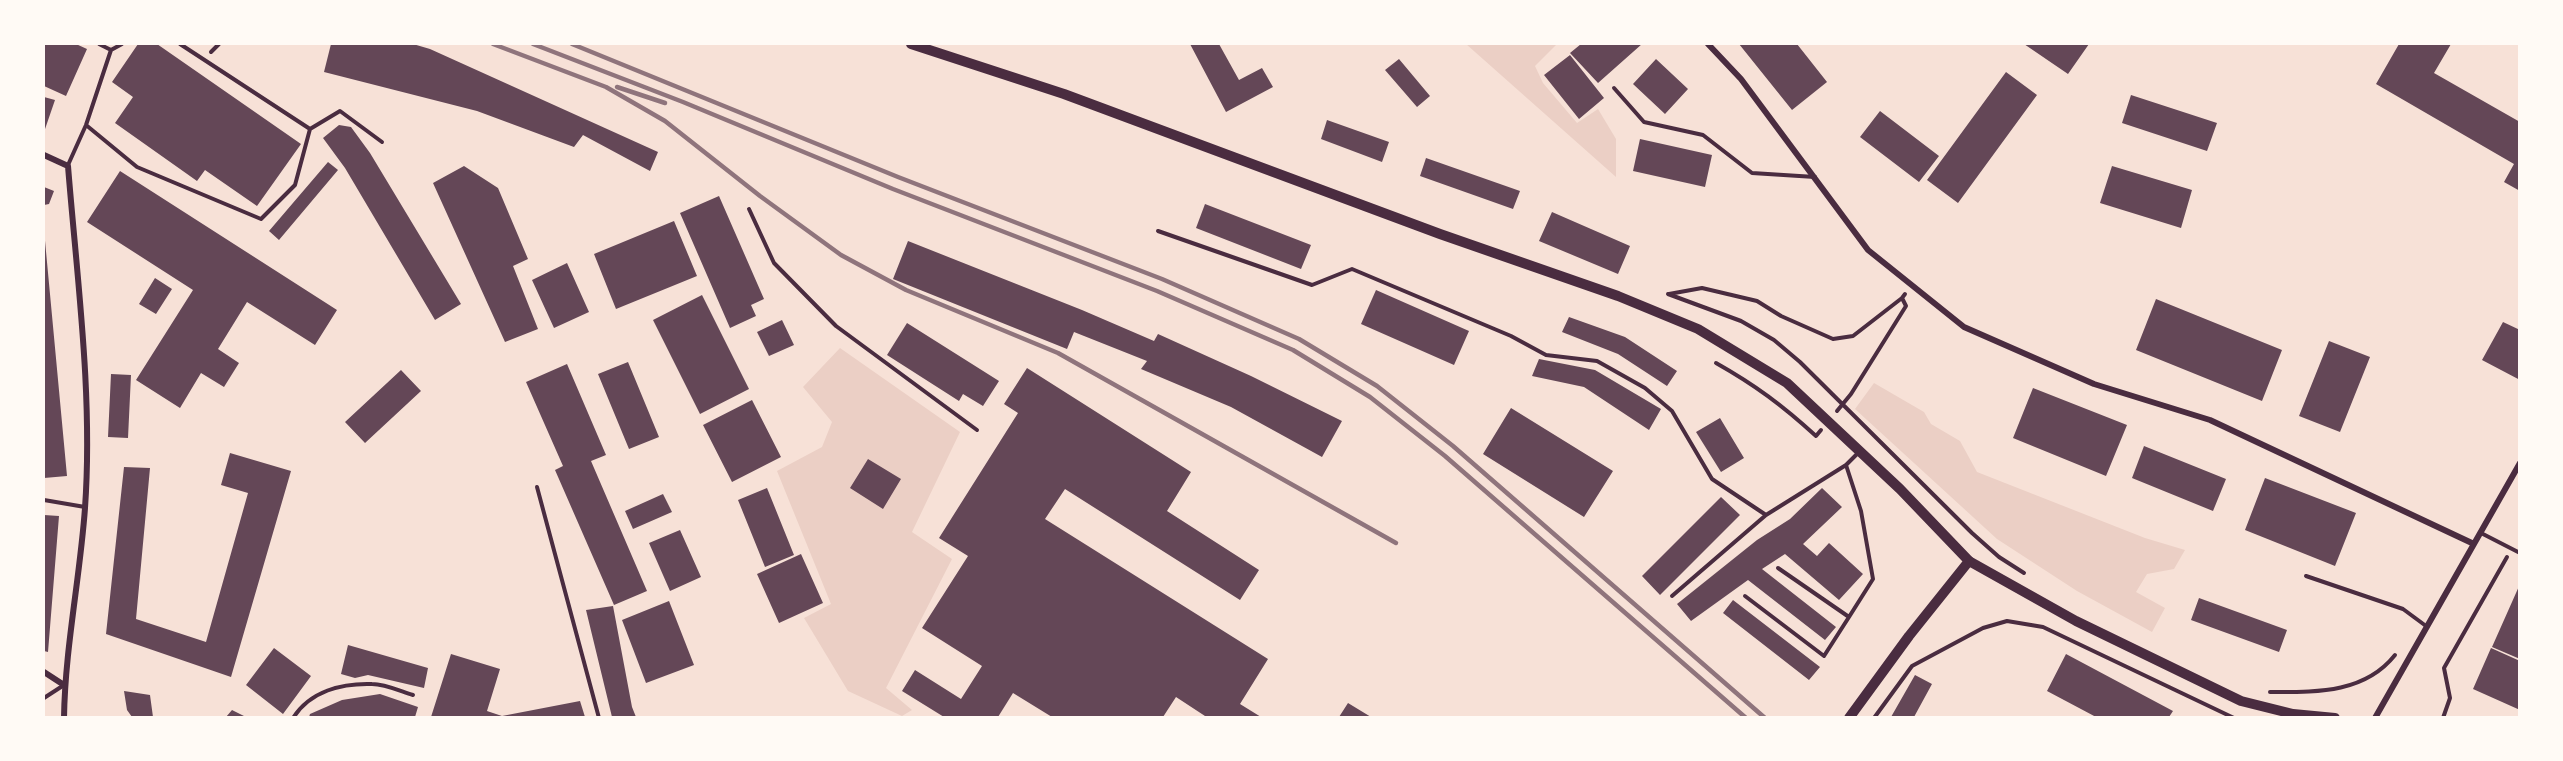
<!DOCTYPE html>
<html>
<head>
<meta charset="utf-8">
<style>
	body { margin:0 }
	#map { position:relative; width:2563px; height:761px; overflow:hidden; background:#f7e1d7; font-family:"Noto Sans",sans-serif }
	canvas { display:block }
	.frame { position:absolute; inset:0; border:45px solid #fffaf5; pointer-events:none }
</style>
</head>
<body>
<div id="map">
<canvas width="2563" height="761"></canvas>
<div class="frame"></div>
</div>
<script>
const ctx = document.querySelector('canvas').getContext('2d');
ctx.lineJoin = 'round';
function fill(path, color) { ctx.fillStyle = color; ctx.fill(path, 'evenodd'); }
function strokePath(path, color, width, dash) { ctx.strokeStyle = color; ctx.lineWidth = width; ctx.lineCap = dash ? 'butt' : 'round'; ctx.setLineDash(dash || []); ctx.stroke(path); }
const green = new Path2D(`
	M1466,44H1557L1535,66L1543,83L1577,123L1598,109L1616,139V177Z
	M840,348L960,432L912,532L952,559L886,688L912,710L902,716L848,691L804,618L831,604L777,471L822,447L832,422L803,387Z
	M1874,383L1924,412L1931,424L1960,441L1977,472L2145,538L2185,550L2174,569L2147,574L2136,592L2165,608L2152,632L2077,591L1997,539L1855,409Z`);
const building = new Path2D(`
	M44,44H76L87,49L66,96L44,86Z
	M138,44H157L301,144L257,206L205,170L197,181L115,123L133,97L112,82Z
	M331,44H413L430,49L658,152L650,171L583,135L574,147L477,111L324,72Z
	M1190,44H1219L1239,80L1262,68L1273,87L1226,112Z
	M1581,44H1642L1598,83L1570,53Z
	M1739,44H1797L1827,82L1792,110Z
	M2024,44H2089L2068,74Z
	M2399,44H2451L2434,73L2520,122V191L2504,182L2514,164L2376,84Z
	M1570,55L1604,98L1579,119L1544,75Z
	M1399,59L1430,96L1417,107L1385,70Z
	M1656,59L1688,89L1665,114L1633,84Z
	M2006,72L2037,95L1958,203L1927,180Z
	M2131,95L2217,123L2207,151L2122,123Z
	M44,97L55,100L44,132Z
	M1880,111L1939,156L1919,182L1860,137Z
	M1327,120L1389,142L1382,162L1321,139Z
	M339,125L351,127L370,153L461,304L435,320L345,168L323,138Z
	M1640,139L1712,155L1705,187L1633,171Z
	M1426,158L1520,191L1513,209L1420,176Z
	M328,162L338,170L279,240L269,231Z
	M464,166L498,188L528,259L513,266L538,329L505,342L433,183Z
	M2112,166L2192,190L2181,228L2100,203Z
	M120,171L337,310L315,345L247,302L218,349L239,363L224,387L201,373L180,408L136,380L193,290L87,222Z
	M44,187L54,191L49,204L44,205Z
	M719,196L764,299L751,305L756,316L730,328L680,213Z
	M1205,204L1311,245L1301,269L1196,228Z
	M1552,212L1630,246L1618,274L1539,241Z
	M674,221L697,276L616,309L594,254Z
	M44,230L67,476L44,478Z
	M908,241L1082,310L1154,341L1158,334L1251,376L1342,421L1322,457L1231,407L1141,369L1147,361L1074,332L1067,349L893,279Z
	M567,263L589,312L554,328L532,280Z
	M155,278L172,289L156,314L139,304Z
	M1376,290L1469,331L1454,365L1361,324Z
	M702,295L749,389L700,414L653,320Z
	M2156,299L2282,350L2262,401L2136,350Z
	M1569,317L1625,337L1677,371L1667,386L1618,354L1562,332Z
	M782,320L794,345L769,356L757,332Z
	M2503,322L2520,330V380L2482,360Z
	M907,323L999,381L983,406L963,394L959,401L887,355Z
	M2329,341L2370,357L2340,432L2299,416Z
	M1539,359L1595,370L1661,409L1649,430L1584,387L1532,376Z
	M628,362L659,437L629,449L598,374Z
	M567,364L606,455L591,461L647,591L614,605L555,470L563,466L526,382Z
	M1027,368L1191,472L1167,511L1259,570L1240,600L1065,489L1045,519L1268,659L1240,704L1261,717H1204L1205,716L1176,697L1163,717H1052L1013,693L998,717H944L902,691L915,670L961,699L982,666L922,628L968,556L939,538L1018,413L1004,404Z
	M401,370L421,391L365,443L345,422Z
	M111,374L131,375L128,438L108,437Z
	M2033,388L2127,425L2106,476L2013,438Z
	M752,400L781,457L732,482L703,425Z
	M1511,408L1613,471L1584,517L1483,454Z
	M1720,418L1744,458L1721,472L1696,432Z
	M2144,446L2226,479L2213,511L2132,478Z
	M230,453L291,471L231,677L106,634L124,467L150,468L136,619L206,642L248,493L221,485Z
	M868,459L901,479L883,509L850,488Z
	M2265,478L2356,513L2335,566L2245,530Z
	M767,488L794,555L765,567L738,500Z
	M1822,488L1842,507L1803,544L1817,556L1829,543L1863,574L1839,600L1785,554L1762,569L1836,627L1825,640L1748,580L1691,621L1677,604L1757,540L1790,519Z
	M663,494L672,512L633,529L625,511Z
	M1721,497L1740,515L1660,595L1642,576Z
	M44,515L59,516L48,652L44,651Z
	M680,530L701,577L670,591L649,543Z
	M801,554L823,603L779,623L757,574Z
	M2520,584V659L2492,647Z
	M2199,598L2287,630L2279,652L2191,620Z
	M1733,600L1820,667L1809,680L1723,613Z
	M669,601L694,665L646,683L622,620Z
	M613,606L632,707L636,717H612L586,610Z
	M348,645L428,668L424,688L368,675L355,678L341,674Z
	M274,648L311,676L283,714L246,685Z
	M2491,648L2520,661V710L2473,689Z
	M451,654L500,669L487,711L502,716L580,701L585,717H431Z
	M2066,654L2173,711L2169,717H2096L2047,691Z
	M1915,675L1932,684L1914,717H1891Z
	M124,691L150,695L153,717H132L127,710Z
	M380,694L418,707L415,717H309L310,714L342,700Z
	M1348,703L1371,717H1339Z
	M232,710L246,717H226Z`);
const path = new Path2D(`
	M211,52L219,44
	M1668,294L1741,321L1774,340L1800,362L1972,533L1999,557L2024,573
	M1669,294L1702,288L1757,301L1781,316L1833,339L1853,336L1902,298
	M1716,363C1755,385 1782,405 1816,436L1821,430
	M1837,411L1851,394L1906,306L1902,298L1905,294
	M2270,692C2315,692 2364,694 2395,655
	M1874,718L1912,666L1983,628L2007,621L2043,627L2234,718
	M2443,718L2450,698L2444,668L2507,557`);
const service = new Path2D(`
	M99,44L111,50
	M180,44L310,129L340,111L382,142
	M1614,88L1644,122L1703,135L1752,173L1815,177
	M86,125L137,167L261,219L295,185L310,129
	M68,165L86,125L111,50L122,44
	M749,209L774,263L836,326L977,430
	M1158,231L1312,285L1352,269L1511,336L1546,355L1597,361L1645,388L1672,411L1712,479L1766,515L1846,465L1861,511L1873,579L1849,617L1778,568
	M1846,465L1858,453
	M537,487L599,718
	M44,500L85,507
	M2481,533L2520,553
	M2306,576L2403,609L2426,626
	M1672,596L1766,515
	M1745,596L1824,656L1849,617
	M44,698L64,685
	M293,718C310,691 342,683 372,684C385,684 400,691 413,695`);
const minor = new Path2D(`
	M1708,44L1741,79L1868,250L1964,327L2094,384L2210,420L2474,544
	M44,155L68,166C77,279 93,395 85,508C80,578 65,648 64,718
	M44,672L64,685
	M2375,718L2520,463`);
const tertiary = new Path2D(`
	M1969,561L2076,621L2241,701L2293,714L2335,718`);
const secondary = new Path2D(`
	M911,44L1064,94L1440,234L1618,296L1698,329L1787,383L1900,489L1969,561L1909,636L1849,718`);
const rail = new Path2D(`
	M493,44L606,87L665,121L760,196L841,255L906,290L1058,353L1396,543
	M533,44L683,102L893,189L1157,291L1293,350L1370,397L1445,456L1746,718
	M572,44L898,177L1162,279L1299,339L1377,386L1453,446L1765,718
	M617,87L665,103`);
fill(green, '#ebcfc5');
fill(building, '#644757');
strokePath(path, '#4a2c40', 4);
strokePath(service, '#4a2c40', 4);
strokePath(minor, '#4a2c40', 6);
strokePath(tertiary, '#4a2c40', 10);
strokePath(secondary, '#4a2c40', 10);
strokePath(rail, '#8f747c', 4.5);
</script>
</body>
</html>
